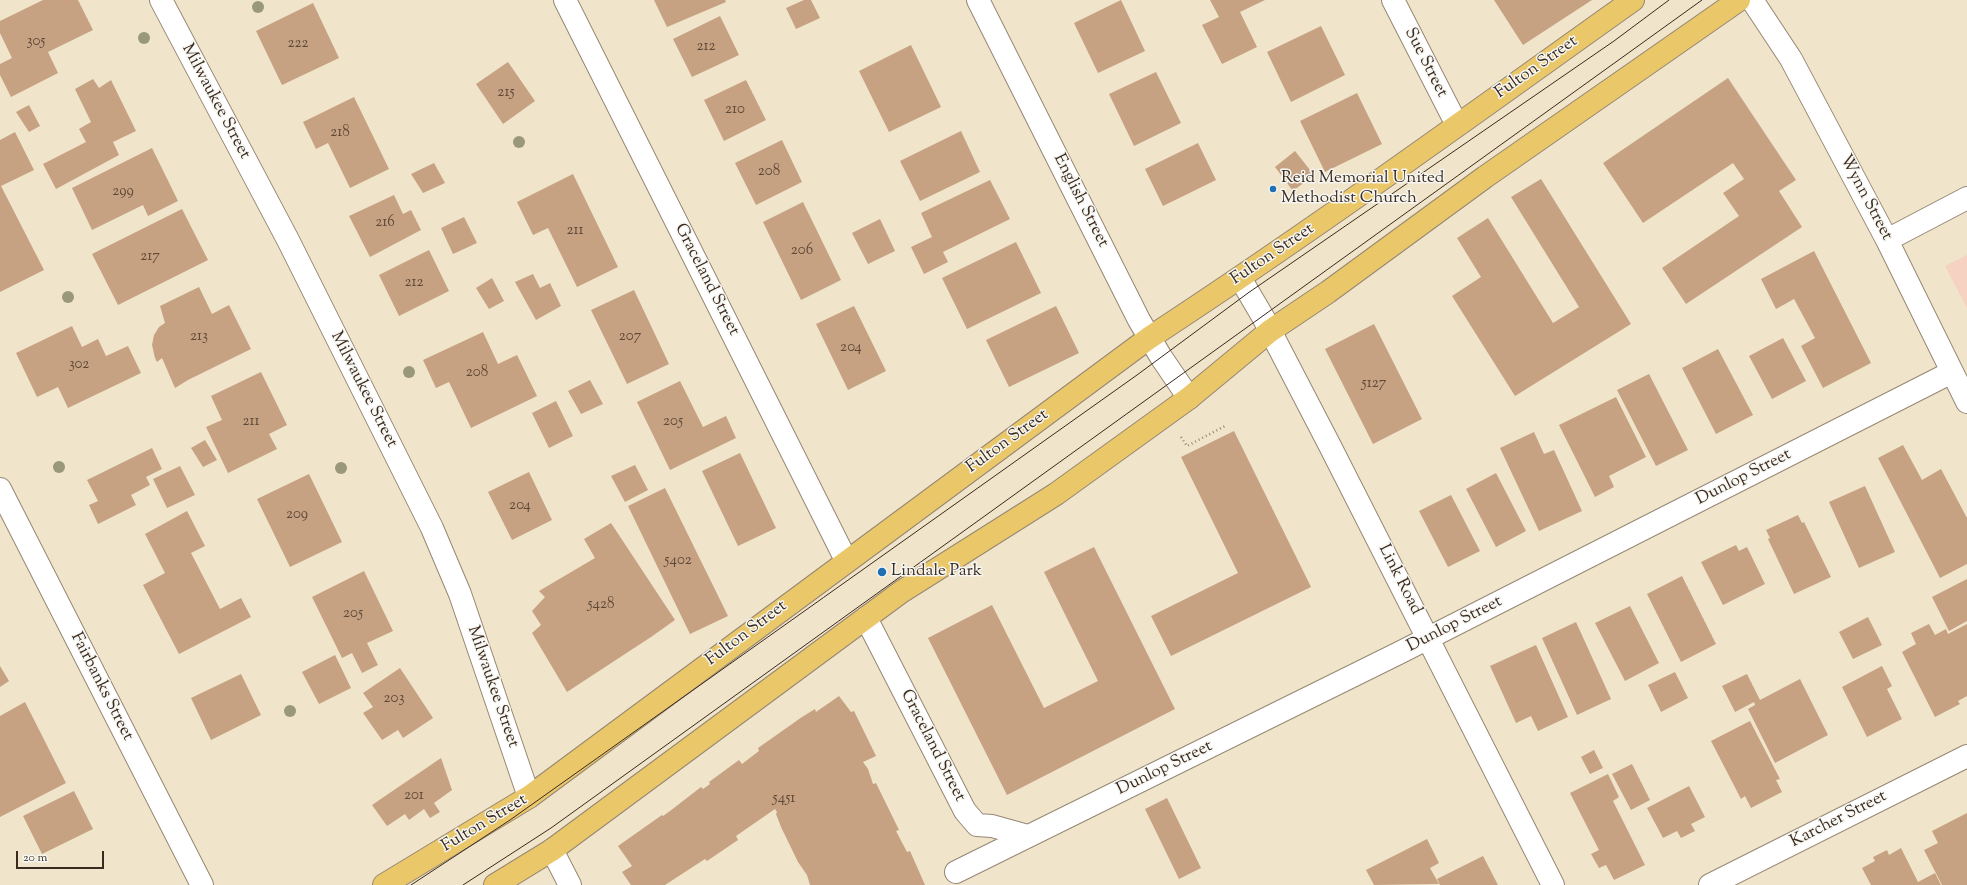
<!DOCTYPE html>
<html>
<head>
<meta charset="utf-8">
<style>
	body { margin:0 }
	#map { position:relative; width:1967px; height:885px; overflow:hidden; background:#f0e4ca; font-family:"Sorts Mill Goudy",serif }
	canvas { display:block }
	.scale { position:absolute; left:16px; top:851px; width:88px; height:18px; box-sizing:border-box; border:2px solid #3b2a1e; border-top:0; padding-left:5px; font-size:12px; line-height:14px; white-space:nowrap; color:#3b2a1e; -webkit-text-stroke:3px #f6f6f2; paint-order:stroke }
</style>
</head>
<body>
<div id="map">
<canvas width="1967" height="885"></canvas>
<div class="scale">20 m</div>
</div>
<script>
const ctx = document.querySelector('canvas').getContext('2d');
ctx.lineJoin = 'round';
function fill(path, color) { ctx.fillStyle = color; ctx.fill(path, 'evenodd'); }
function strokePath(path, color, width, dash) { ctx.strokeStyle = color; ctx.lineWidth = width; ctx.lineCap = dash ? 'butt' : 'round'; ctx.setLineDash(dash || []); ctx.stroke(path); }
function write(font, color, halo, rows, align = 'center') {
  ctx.font = font + ' "Sorts Mill Goudy",serif'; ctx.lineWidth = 3; ctx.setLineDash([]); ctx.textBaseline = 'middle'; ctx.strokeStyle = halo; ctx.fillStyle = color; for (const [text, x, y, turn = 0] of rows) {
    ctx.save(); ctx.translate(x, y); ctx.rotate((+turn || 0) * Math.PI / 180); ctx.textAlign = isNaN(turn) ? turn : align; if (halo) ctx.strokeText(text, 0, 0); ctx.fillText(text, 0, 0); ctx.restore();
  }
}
const built = new Path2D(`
	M1967,255V308L1945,266Z`);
const building = new Path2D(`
	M43,0H78L93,30L48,52L58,73L11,97L0,75V64L12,58L0,33V21Z
	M654,0H725L726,2L667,27Z
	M804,0H811L820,18L796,29L786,8Z
	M1121,0L1145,51L1098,73L1074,23Z
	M1210,0H1265L1240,12L1257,47L1222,64L1202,25L1219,17Z
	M1494,0H1592L1523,45Z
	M313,3L339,58L282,85L256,31Z
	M720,16L739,55L692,77L673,39Z
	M1321,26L1345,75L1291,102L1267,52Z
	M911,45L941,107L889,132L859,71Z
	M508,62L535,101L503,124L476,84Z
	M1156,72L1181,123L1134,146L1109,94Z
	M1728,78L1796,180L1779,191L1802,227L1686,304L1662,268L1739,216L1723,193L1744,179L1733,163L1643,223L1603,163Z
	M93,79L99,88L111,80L136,131L113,142L119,155L56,189L43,164L86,142L79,129L91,122L75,89Z
	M746,80L766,120L724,141L704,100Z
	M1357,93L1382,144L1325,172L1300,121Z
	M354,97L389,169L350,188L328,143L316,149L303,122Z
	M29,105L40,126L29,132L16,112Z
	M961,131L980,172L920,201L900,161Z
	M15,132L34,170L1,186L44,270L0,292V140Z
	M782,140L802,182L756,205L735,163Z
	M1198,143L1216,180L1163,206L1145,169Z
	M152,148L178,201L148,216L143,205L92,230L72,188Z
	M1295,151L1314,175L1293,191L1275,167Z
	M434,163L445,183L423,193L411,174Z
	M573,174L618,267L577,287L548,228L533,235L517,202Z
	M1541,179L1631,324L1515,396L1452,296L1481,277L1457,238L1488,218L1553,323L1579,307L1511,197Z
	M990,180L1010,219L943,252L948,262L924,274L911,247L932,237L921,213Z
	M394,195L403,214L411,210L421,230L370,257L349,216Z
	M803,202L841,280L801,300L763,222Z
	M182,209L208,260L118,305L92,254Z
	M464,217L477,243L453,254L441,228Z
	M880,219L895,251L868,264L852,233Z
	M1016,242L1041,293L967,329L942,278Z
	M429,250L449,291L399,316L379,275Z
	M1814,251L1871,363L1823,388L1801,346L1815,338L1794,299L1776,309L1761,279Z
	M533,274L540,288L550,283L561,306L536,320L515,282Z
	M492,278L504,301L489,309L476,288Z
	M199,287L212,314L229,305L251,349L188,380L175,388L162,358L157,362L155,358L152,345L154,335L159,327L165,323L160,306Z
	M634,290L669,364L627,384L591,310Z
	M854,306L886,371L848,390L816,324Z
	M1056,306L1079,353L1009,387L986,340Z
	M1374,324L1422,419L1373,444L1325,349Z
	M72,326L82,347L98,339L106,356L128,346L141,373L68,408L58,387L37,397L16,353Z
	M483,332L498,364L517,355L537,396L471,428L449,382L436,388L423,360Z
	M1783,338L1806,381L1772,399L1749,356Z
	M1718,349L1753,415L1716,434L1682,368Z
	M261,372L287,425L269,434L277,449L228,473L206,427L222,420L211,396Z
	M1649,374L1688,450L1656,466L1617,390Z
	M590,380L603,404L581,414L568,391Z
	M680,381L703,427L726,416L736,438L670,470L637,402Z
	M1616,397L1646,457L1609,476L1614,487L1595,497L1559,425Z
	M556,401L573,436L549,448L532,413Z
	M1234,431L1311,587L1171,656L1151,616L1238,573L1181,457Z
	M1534,432L1544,454L1554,450L1582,511L1539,531L1500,448Z
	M205,440L217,460L203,467L191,448Z
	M1903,445L1922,480L1941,469L1967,518V564L1940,578L1878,458Z
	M152,448L162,469L146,477L150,485L131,495L136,505L98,524L89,505L98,501L87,480Z
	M740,453L776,528L738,546L702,471Z
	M635,465L648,490L625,502L611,476Z
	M180,466L195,495L167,508L153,479Z
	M529,472L552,520L512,540L488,492Z
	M1496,473L1526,531L1496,547L1466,489Z
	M309,474L342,542L290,567L257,499Z
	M1865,486L1895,552L1859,568L1829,502Z
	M665,488L728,616L690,634L628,506Z
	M1451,495L1480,551L1448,567L1419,511Z
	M187,511L205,546L191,553L220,609L241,598L251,617L179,654L143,585L165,573L145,534Z
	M1798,515L1802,523L1804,522L1831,577L1794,594L1768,539L1770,538L1766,530Z
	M611,523L675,620L651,637L567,692L532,633L541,625L532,611L545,597L539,591L595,558L584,539Z
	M1736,545L1739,551L1747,547L1765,584L1723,605L1701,562Z
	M1094,547L1175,709L1007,795L928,638L992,605L1044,708L1098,681L1044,572Z
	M364,571L393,631L367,643L378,665L362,673L352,653L342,658L312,597Z
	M1682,576L1716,644L1681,662L1647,594Z
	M1967,579V621L1949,631L1932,597Z
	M1630,606L1659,663L1625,681L1595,623Z
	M1868,617L1882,645L1853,659L1839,632Z
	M1576,622L1611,699L1577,715L1542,638Z
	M1929,624L1935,635L1946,629L1948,634L1967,624V696L1958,701L1960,704L1935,717L1902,652L1916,644L1911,633Z
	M1536,645L1568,717L1538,731L1531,716L1516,723L1490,666Z
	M335,655L351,688L319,704L302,672Z
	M0,666L9,681L0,687Z
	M1882,666L1892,686L1887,689L1902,719L1867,737L1842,687Z
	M400,668L433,718L403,738L398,730L382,740L363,713L373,707L363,693Z
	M1675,672L1688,698L1661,712L1648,685Z
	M241,674L261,715L211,740L191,698Z
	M1747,674L1760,700L1800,679L1828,735L1775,763L1748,709L1755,705L1754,702L1735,712L1722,686Z
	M839,696L851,712L854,711L876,756L863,762L868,769L873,784L876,783L899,830L896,831L907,852L910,851L925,885H810L807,875L798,862L781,827L776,814L777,812L775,809L736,836L738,840L707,861L705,859L665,885H631L622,872L632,866L618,846L662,815L663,816L670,811L701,787L703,789L710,784L709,782L739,760L742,764L759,751L758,748L802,717L815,709L816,712Z
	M25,702L66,783L0,817V716Z
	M1750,721L1780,779L1776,780L1782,792L1751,808L1745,796L1741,799L1711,741Z
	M1594,750L1603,768L1590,774L1581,757Z
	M441,758L452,790L434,803L440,812L430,818L424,809L409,820L405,814L387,826L372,805Z
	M1632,764L1650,800L1631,810L1612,774Z
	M1608,774L1619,797L1613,801L1645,865L1614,880L1606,865L1599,868L1591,854L1599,850L1570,793Z
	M1689,786L1705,817L1691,824L1695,831L1681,838L1677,831L1663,838L1647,808Z
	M74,791L93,829L42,854L23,816Z
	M1167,798L1201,868L1179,879L1145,809Z
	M1967,813V885H1942L1924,850L1938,843L1932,831Z
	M1427,839L1439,863L1430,868L1439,884L1374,885L1366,870Z
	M1901,848L1918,882L1935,873L1941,885H1871L1862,868L1875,861L1873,857L1887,850L1889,855Z
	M1483,856L1498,885H1440L1437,879Z`);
const path = new Path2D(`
	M1181,437L1187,446L1225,426`);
const minor = new Path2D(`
	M161,0L288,240L432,528L460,594L529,797
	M565,0L846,560
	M978,0L1139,320L1161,357L1189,398
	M1393,0L1457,125
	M1752,0L1791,59L1887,240L1967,402
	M1887,240L1967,198
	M1240,278L1263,317L1329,444L1553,885
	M0,489L202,885
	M866,618L965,811L977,825L992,826L1028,836
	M552,850L570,885
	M956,872L1399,653L1952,372
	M1710,885L1967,756`);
const major = new Path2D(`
	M384,885L529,797L1149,338C1314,230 1473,114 1633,0
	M495,885L552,850L901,592L1056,494L1189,398L1270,331L1328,292L1485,177L1739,0`);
const tram = new Path2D(`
	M411,885L510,820L1137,375L1248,293L1614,41L1669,0
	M463,885L551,828L1702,0`);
const trees = [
	[258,7],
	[144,38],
	[519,142],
	[68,297],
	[409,372],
	[59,467],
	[341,468],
	[290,711]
];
const markers = [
	[1273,189,4,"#1f6fb2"],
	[882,572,5,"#1f6fb2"]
];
const numberNames = [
	["305",36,42],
	["222",298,44],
	["212",706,47],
	["215",506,93],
	["210",735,110],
	["218",340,133],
	["208",769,172],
	["299",123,192],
	["216",385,223],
	["211",575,231],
	["206",802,251],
	["217",150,257],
	["212",414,283],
	["213",199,337],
	["207",630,337],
	["204",851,348],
	["302",79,365],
	["208",477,373],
	["5127",1374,384],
	["211",251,422],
	["205",673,422],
	["204",520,506],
	["209",297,515],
	["5402",678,561],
	["5428",601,605],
	["205",353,614],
	["203",394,699],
	["201",414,796],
	["5451",784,799]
];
const streetNames = [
	["Sue Street",1425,63,63],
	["Fulton Street",1537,68,-35],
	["Milwaukee Street",215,102,62],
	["Wynn Street",1865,198,62],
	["English Street",1080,201,63],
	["Fulton Street",1273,255,-34],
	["Graceland Street",706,280,63],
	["Milwaukee Street",363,390,63],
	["Fulton Street",1008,442,-36],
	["Dunlop Street",1744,478,-27],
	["Link Road",1399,580,63],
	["Dunlop Street",1455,625,-27],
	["Fulton Street",747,634,-37],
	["Fairbanks Street",101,687,63],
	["Milwaukee Street",492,687,71],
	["Graceland Street",932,746,63],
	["Dunlop Street",1165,769,-26],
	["Karcher Street",1839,820,-27],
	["Fulton Street",485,824,-31]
];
const poiNames = [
	["Reid Memorial United",1281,179],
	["Methodist Church",1281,199],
	["Lindale Park",891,572]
];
fill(built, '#f5d2c2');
fill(building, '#c6a282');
strokePath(minor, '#968774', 24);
strokePath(major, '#968774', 24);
strokePath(path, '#968774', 2.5, [1, 3]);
strokePath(minor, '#fff', 22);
strokePath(major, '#eac769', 22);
strokePath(tram, '#3b2a1e', 1);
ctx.fillStyle = '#9a987b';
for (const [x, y] of trees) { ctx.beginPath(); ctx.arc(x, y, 6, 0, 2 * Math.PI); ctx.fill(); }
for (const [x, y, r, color] of markers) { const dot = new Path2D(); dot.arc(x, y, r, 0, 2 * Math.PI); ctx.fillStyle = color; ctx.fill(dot); strokePath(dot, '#f6f6f2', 1.5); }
write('15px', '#5e4837', null, numberNames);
write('17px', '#3b2a1e', '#f6f6f2', streetNames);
write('17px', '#3b2a1e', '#f6f6f2', poiNames, 'left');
</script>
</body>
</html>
